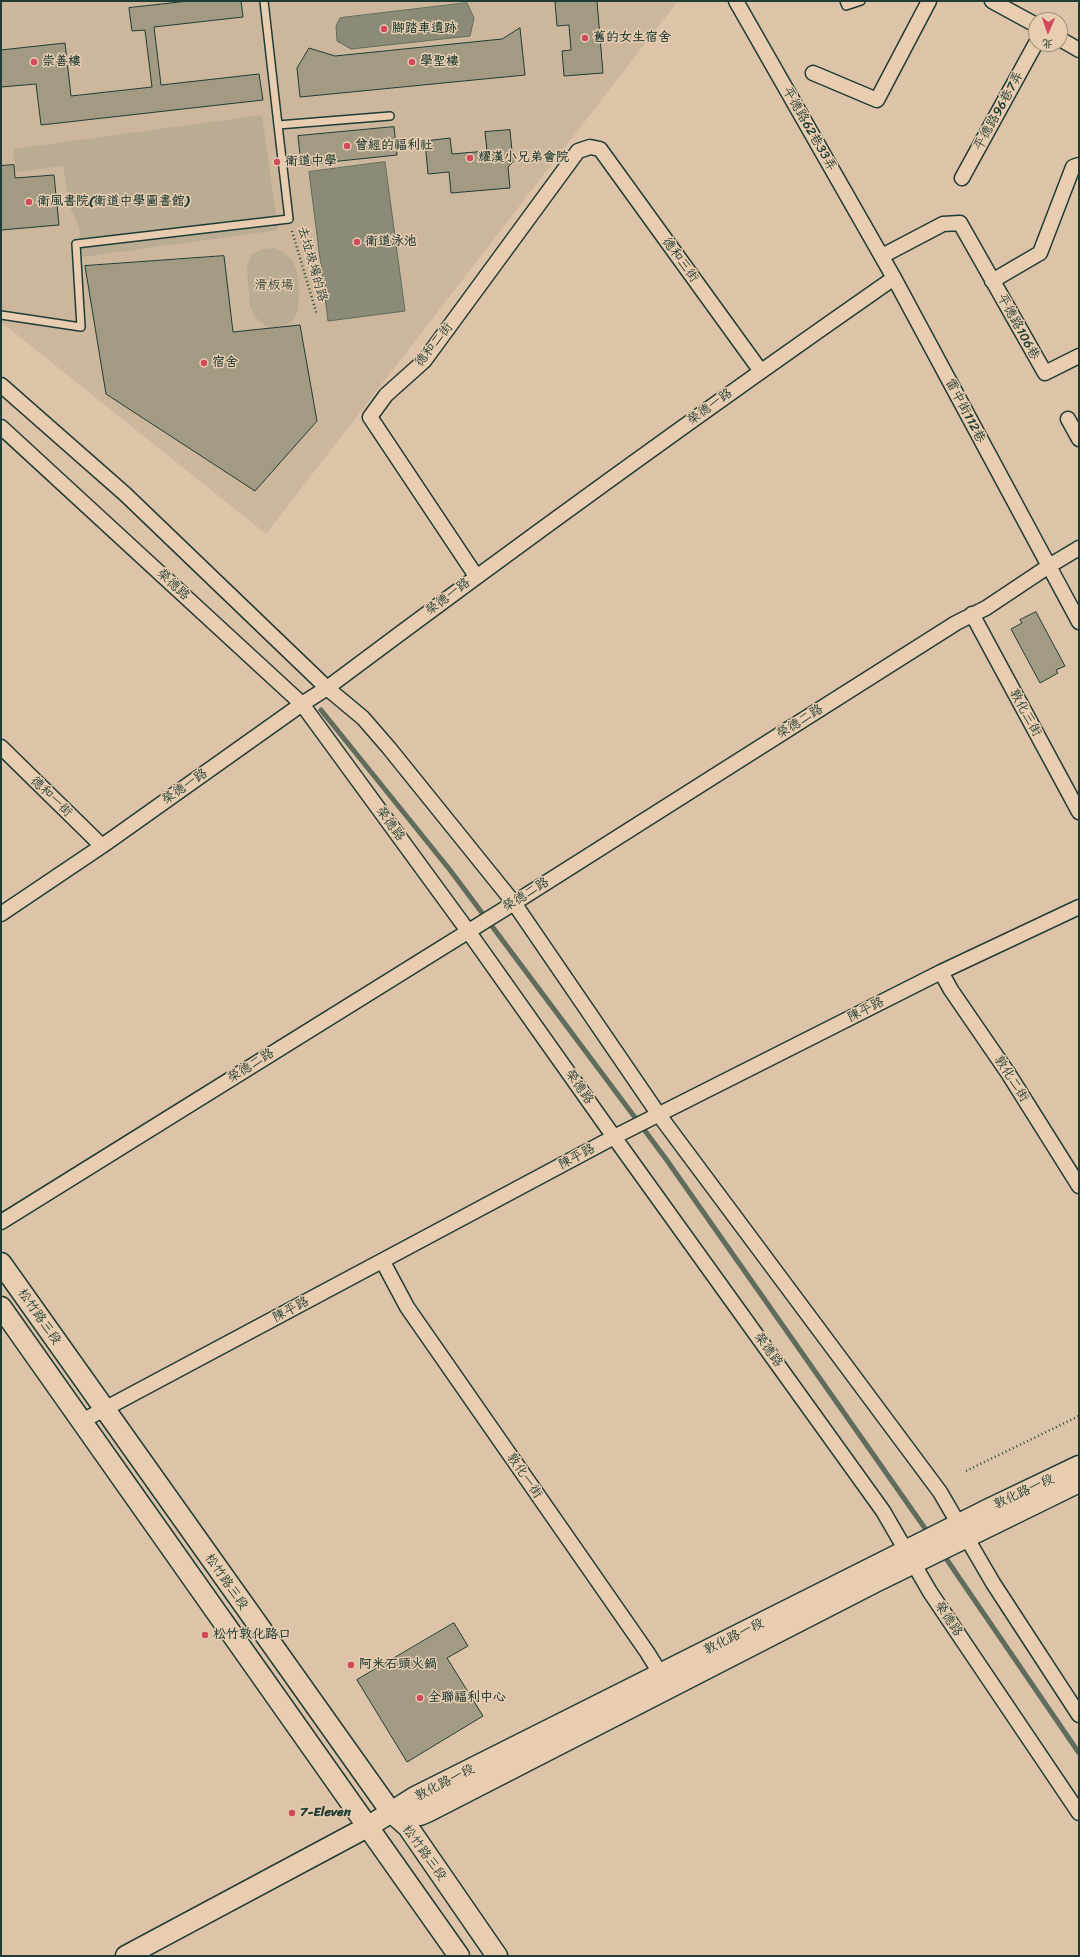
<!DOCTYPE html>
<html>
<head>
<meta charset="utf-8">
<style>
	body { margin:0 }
	#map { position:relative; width:1080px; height:1957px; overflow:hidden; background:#ddc4a8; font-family:Sriracha,"LXGW WenKai TC",sans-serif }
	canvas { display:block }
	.frame { position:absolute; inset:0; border:2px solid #1f3d34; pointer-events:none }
	.north { position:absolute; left:1028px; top:12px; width:40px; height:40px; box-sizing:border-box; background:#e9cdb0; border:1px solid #98937e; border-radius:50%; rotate:182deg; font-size:11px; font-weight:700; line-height:16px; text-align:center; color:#1f3d34 }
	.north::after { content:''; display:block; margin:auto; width:14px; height:18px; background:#d1495b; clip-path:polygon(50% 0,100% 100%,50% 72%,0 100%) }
</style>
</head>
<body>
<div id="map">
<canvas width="1080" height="1957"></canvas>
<div class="frame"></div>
<div class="north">北</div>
</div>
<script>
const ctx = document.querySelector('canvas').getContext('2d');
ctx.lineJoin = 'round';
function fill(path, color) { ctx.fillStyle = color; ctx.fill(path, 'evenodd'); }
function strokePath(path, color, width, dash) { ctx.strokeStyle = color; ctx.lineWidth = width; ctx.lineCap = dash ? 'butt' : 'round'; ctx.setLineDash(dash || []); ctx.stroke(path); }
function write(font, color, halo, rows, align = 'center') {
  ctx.font = font + ' Sriracha,"LXGW WenKai TC",sans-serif'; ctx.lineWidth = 3; ctx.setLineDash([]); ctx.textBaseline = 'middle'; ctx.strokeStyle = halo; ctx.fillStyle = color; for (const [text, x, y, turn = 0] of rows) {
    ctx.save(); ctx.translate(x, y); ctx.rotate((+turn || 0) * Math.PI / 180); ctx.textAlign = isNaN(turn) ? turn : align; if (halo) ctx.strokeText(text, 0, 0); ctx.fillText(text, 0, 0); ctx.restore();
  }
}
const built = new Path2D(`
	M1,1H678L266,534L1,322Z`);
const green = new Path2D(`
	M262,115L278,230L83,257L79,227L69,205L63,166L16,172L13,149Z
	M276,248C282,252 289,255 293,262C300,273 303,312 292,321C284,327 277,328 268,328L255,317L250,307L247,267L252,254L263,249Z`);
const water = new Path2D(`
	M467,3L474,18L470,36L351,49L337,41L336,26L340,18Z
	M385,162L405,311L328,321L309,172Z`);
const stream = new Path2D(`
	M321,710L450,870L666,1159L929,1534
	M943,1554L1079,1753`);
const building = new Path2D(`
	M189,1H241L243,17L154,27L161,85L259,74L263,100L41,125L36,84L1,87V50L65,43L71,96L152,87L145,30L132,31L129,8Z
	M597,1L603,73L564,76L562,51L571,50L569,25L557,26L555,2Z
	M520,28L525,75L300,97L297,68L309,48L335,56L502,39Z
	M394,127L397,155L301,165L298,136Z
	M510,130L513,162L508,167L510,188L451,193L449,172L428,174L425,141L450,138L452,154L487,151L485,132Z
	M14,165L15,178L54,175L59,225L1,230V166Z
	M224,256L233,332L300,325L317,421L255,491L106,394L85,266Z
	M1036,612L1065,666L1056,670L1058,673L1040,683L1011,629L1022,623L1020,620Z
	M454,1623L468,1646L447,1658L483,1716L407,1762L357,1680Z`);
const path = new Path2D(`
	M292,231L317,315
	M966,1471L1079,1416`);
const lane = new Path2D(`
	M264,1L278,125L390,116
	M844,1L846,6L861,1
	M1,315L81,327L76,244L289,219L278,125`);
const street = new Path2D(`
	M736,1L894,278L1079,622
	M992,1L1036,25
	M1060,39L1079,50
	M813,73L877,100L929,1
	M962,178L1036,43
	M882,256L943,224L960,223L1045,373L1079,356
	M992,281L1040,253L1073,167L1079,165
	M1,385L125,494L327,688L363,718L389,748L514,903L659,1115L940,1492L993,1583L1079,1715
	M1068,419L1079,439
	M1,427L302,704L468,931L614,1137L883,1511L930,1592L1079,1813
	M476,576L370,417L386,395L424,361L578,151L590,147L600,149L760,370
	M972,614L1079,812
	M1,747L102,846
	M1,914L102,846L302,704L327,688C514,548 703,411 894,278
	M941,972L951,990L1008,1073L1079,1186
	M1,1222L514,903L956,623L986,608L1049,566L1079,548
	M383,1262L407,1307L647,1652L665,1681
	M82,1421L614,1137L941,972L1079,907`);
const secondary = new Path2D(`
	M1,1263L391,1812L408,1827L497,1956
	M1,1307L459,1956
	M391,1812L420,1815L427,1812L875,1582L1079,1482
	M126,1956L369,1826L415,1797L989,1509L1079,1466`);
const markers = [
	[384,29,4,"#d1495b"],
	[585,38,4,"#d1495b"],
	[34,62,4,"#d1495b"],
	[412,62,4,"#d1495b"],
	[347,146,4,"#d1495b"],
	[470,158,4,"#d1495b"],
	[277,162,4,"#d1495b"],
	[29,202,4,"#d1495b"],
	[357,242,4,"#d1495b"],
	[204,363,4,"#d1495b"],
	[205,1635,4,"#d1495b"],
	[351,1665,4,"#d1495b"],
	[420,1698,4,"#d1495b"],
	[292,1813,4,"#d1495b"]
];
const poiNames = [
	["腳踏車遺跡",392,29],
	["舊的女生宿舍",593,38],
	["崇善樓",42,62],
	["學聖樓",420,62],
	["曾經的福利社",355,146],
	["耀漢小兄弟會院",478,158],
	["衛道中學",285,162],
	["衛風書院(衛道中學圖書館)",37,202],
	["衛道泳池",365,242],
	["宿舍",212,363],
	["松竹敦化路口",213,1635],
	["阿米石頭火鍋",359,1665],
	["全聯福利中心",428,1698],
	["7-Eleven",300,1813]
];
const streetNames = [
	["平德路96巷7弄",999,111,-61],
	["平德路62巷33弄",809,129,60],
	["德和三街",680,260,54],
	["去垃圾場的路",312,264,74],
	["平德路106巷",1018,327,61],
	["德和二街",434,345,-51],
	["榮德一路",710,407,-36],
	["雷中街112巷",965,411,62],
	["榮德路",173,585,43],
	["榮德一路",448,597,-37],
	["敦化三街",1025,713,61],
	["榮德二路",800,722,-32],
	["榮德一路",185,787,-35],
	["德和一街",51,797,44],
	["榮德路",390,824,54],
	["榮德二路",526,895,-32],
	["陳平路",866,1010,-27],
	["榮德二路",251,1066,-32],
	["敦化二街",1011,1079,57],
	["榮德路",579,1087,55],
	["陳平路",577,1157,-28],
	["陳平路",291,1310,-28],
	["松竹路三段",39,1317,55],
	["榮德路",768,1350,54],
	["敦化一街",524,1476,55],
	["敦化路一段",1024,1492,-25],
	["松竹路三段",226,1582,55],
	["榮德路",948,1619,56],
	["敦化路一段",734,1637,-26],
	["敦化路一段",445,1783,-27],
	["松竹路三段",424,1853,54]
];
const parkNames = [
	["滑板場",274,286]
];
fill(built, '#ccb79d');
fill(green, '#baab93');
fill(water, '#8c8b77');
strokePath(water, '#606c5c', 1);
strokePath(stream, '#606c5c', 5);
fill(building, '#a39a84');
strokePath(building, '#1f3d34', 1);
strokePath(lane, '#1f3d34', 10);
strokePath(street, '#1f3d34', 17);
strokePath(secondary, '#1f3d34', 23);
strokePath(path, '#1f3d34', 2.5, [1, 3]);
strokePath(lane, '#e9cdb0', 7);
strokePath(street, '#e9cdb0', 14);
strokePath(secondary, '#e9cdb0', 20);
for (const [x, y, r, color] of markers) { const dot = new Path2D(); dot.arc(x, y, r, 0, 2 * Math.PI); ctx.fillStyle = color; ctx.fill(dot); strokePath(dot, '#e9cdb0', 1.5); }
write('bold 13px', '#1f3d34', '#e9cdb0', poiNames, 'left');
write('13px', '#1f3d34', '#e9cdb0', streetNames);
write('13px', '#2e483e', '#e9cdb0', parkNames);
</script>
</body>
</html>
